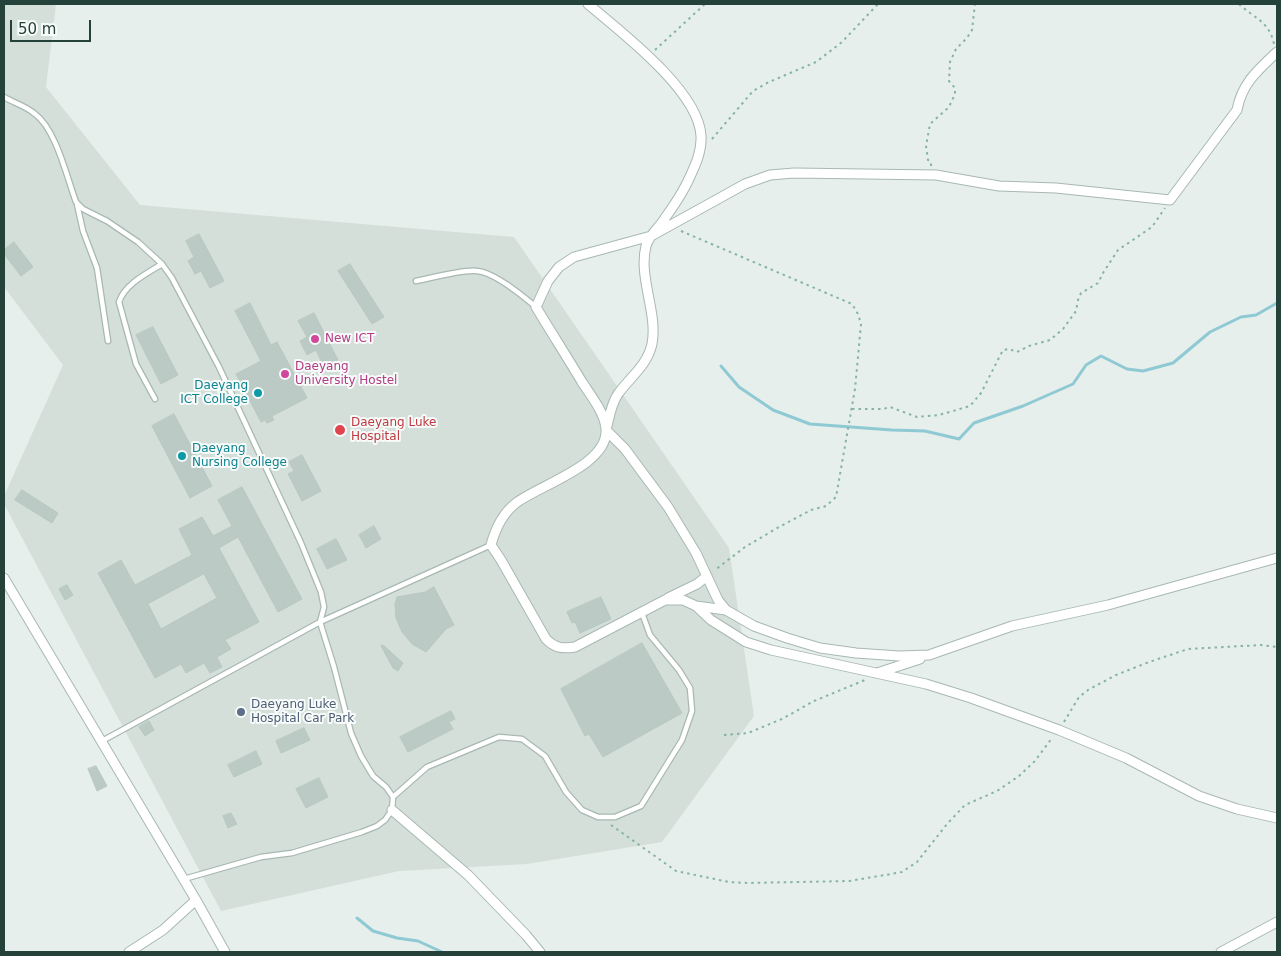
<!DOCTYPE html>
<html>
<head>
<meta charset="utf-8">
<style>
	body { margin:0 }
	#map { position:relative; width:1281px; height:956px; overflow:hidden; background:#e6efeb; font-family:"DejaVu Sans",sans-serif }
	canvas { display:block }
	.frame { position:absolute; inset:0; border:5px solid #24423a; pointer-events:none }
	.scale { position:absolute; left:10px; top:20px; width:81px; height:22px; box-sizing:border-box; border:2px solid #24423a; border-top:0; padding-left:6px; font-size:15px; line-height:18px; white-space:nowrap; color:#24423a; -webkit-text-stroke:4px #f7fbf9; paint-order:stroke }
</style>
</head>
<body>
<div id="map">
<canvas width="1281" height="956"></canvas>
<div class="frame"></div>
<div class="scale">50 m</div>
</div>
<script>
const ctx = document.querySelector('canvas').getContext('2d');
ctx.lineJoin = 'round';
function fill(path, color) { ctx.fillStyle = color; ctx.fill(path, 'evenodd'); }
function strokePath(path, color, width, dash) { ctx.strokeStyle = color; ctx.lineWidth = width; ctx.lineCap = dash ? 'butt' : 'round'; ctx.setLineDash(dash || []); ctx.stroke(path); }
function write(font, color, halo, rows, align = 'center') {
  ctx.font = font + ' "DejaVu Sans",sans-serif'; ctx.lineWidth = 4; ctx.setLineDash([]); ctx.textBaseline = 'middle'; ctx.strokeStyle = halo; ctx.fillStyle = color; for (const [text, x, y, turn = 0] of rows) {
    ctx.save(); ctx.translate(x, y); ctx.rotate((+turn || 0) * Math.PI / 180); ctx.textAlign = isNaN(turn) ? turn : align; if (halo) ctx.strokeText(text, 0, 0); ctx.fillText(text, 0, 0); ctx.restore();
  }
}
const built = new Path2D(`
	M4,4H56L46,87L140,205L514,237L729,548L754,716L662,842L527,864L399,871L221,911L4,504V496L63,365L4,287Z`);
const stream = new Path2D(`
	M721,366L739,387L773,410L810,424L892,430L925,431L959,439L974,423L1023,406L1073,384L1086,365L1101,356L1127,369L1143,371L1173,363L1210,332L1241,317L1256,315L1277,303
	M357,918L373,931L397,938L418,941L442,952`);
const building = new Path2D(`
	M199,234L224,281L210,288L201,271L195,274L188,261L194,257L186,241Z
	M14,242L33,267L21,276L4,254V250Z
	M350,264L384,317L372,324L338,271Z
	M250,303L271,345L277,342L307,398L272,416L274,420L267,423L265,420L261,422L236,374L261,361L235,311Z
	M314,313L338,360L324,367L316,350L307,355L300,341L307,337L298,321Z
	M153,327L178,375L161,384L136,335Z
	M174,414L212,486L190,498L152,426Z
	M302,455L321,491L302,501L288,474L294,471L289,462Z
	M242,487L302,599L278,612L238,537L219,548L259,622L225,640L231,649L217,657L222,667L210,673L204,663L186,673L181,664L155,678L98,573L121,560L135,585L192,555L179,529L202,517L213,536L232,526L218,500ZM204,574L217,598L161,629L148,604Z
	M22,490L58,513L52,523L15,500Z
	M374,526L381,539L366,548L359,535Z
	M336,539L347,560L327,569L317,549Z
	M67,585L73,595L65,600L59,589Z
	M434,587L454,625L446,629L426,652L412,644L402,632L396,618L395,604L397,597L425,592Z
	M601,597L611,619L580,633L575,622L572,623L567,612Z
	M642,643L682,713L603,757L589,734L585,736L561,689Z
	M383,645L403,663L398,671L393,668L381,646Z
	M451,711L455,719L449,722L453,729L408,752L400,737Z
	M149,721L154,730L145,736L139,727Z
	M304,728L310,740L281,753L276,741Z
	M256,751L262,764L234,777L228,765Z
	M96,766L107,786L97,791L88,769Z
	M319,778L328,797L306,808L296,789Z
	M231,813L237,824L228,828L223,816Z`);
const path = new Path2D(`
	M1239,4C1255,19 1269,21 1274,44
	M655,50L705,4
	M712,139L753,91L769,82L816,62L842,42L878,4
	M931,166V162L928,160L926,146L930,124L949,107L955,94V88L949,81L950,62L956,49L967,38L972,30L975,4
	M681,231L852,304L858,314L861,324L855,389L836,497L826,506L811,510L779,527L745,547L715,570
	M852,409H883L890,407L917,417L939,415L970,406L981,393L1003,350L1009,349L1017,352L1029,346L1050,340L1063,329L1076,311L1078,300L1081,293L1098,283L1103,273L1118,250L1152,227L1165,208
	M1064,722L1079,697L1088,690L1116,675L1149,662L1188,649L1261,645L1277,647
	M724,735L748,733L782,719L814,701L865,680
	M611,825L676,871L729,882L747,883L849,881L891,874L902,872L917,862L947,824L965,805L997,791L1019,776L1035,761L1052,738`);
const lane = new Path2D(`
	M4,97C14,103 26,106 35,114C56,129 67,178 76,202L83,209L107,221L138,242L162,264L172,278L219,367L301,543L321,592L324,607L320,622L102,741
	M77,204L83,231L97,268L108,341
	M416,281C431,278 464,269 477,271C494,272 523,296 536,307
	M155,399L136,364L119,302C125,284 146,274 162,264
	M393,797L427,767L499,737L522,739L545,756L566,792L582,810L598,817H615L641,806L682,740L692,711L690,688L679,670L650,635L642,613
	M184,879L261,857L292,853L362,832L377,826L385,820L392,810L393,797L386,787L373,776L361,756L351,733L334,667L320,622L491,545`);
const street = new Path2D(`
	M588,4C620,31 699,91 701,136C702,153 694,168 687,183C681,195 673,207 665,218C659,228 649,235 646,246C638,277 658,313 652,344C647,366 630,377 618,394C611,404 609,418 606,430L625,449L668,507L696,553L718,600L726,610L754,626L787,638L820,648L856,653L899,656L929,655L1012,626L1108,605L1277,558
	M1277,52C1258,70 1242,83 1237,110L1170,200L1056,188L999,186L936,175L794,173L770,175L745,184L651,236L574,257L559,267L548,281L536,307C551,332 567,357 582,382C591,396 605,413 606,429C609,465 539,485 516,503C503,513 495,530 491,545L501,560L546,639C555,648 562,649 575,647L665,600H683L696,606L711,620L746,642L771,650L926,684L971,698L1059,730L1126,758L1199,796L1237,809L1277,818
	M4,578L196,900L225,952
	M668,598L697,584L707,576
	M696,606L726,610
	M877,673L920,659
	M392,810L468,875L526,935L540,952
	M129,952L163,930L196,900
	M1221,952L1277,922`);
const markers = [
	[315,339,5,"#d1479c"],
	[285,374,5,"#d1479c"],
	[258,393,5,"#0f9aa8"],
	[340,430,6,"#e0444e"],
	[182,456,5,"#0f9aa8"],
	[241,712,5,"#5c6f8a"]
];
const hotelNames = [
	["New ICT",325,339],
	["Daeyang",295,367],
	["University Hostel",295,381]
];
const cultureNames = [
	["Daeyang",248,386],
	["ICT College",248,400],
	["Daeyang",192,449,"left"],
	["Nursing College",192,463,"left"]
];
const healthNames = [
	["Daeyang Luke",351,423],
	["Hospital",351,437]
];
const serviceNames = [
	["Daeyang Luke",251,705],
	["Hospital Car Park",251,719]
];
fill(built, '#d4dfda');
strokePath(stream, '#8ec9d4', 3);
fill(building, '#bbcac4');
strokePath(building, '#b8c9c2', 1);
strokePath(lane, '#a8b8b2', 7);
strokePath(street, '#a8b8b2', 11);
strokePath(path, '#86b3a5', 2, [2.5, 4]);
strokePath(lane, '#fff', 4.5);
strokePath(street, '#fff', 9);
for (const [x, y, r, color] of markers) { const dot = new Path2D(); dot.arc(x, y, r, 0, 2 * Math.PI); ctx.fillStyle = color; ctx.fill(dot); strokePath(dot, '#f7fbf9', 2); }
write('12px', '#b23c85', '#f7fbf9', hotelNames, 'left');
write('12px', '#0d838f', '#f7fbf9', cultureNames, 'right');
write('12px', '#be3a42', '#f7fbf9', healthNames, 'left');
write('12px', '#4e5e75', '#f7fbf9', serviceNames, 'left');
</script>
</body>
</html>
